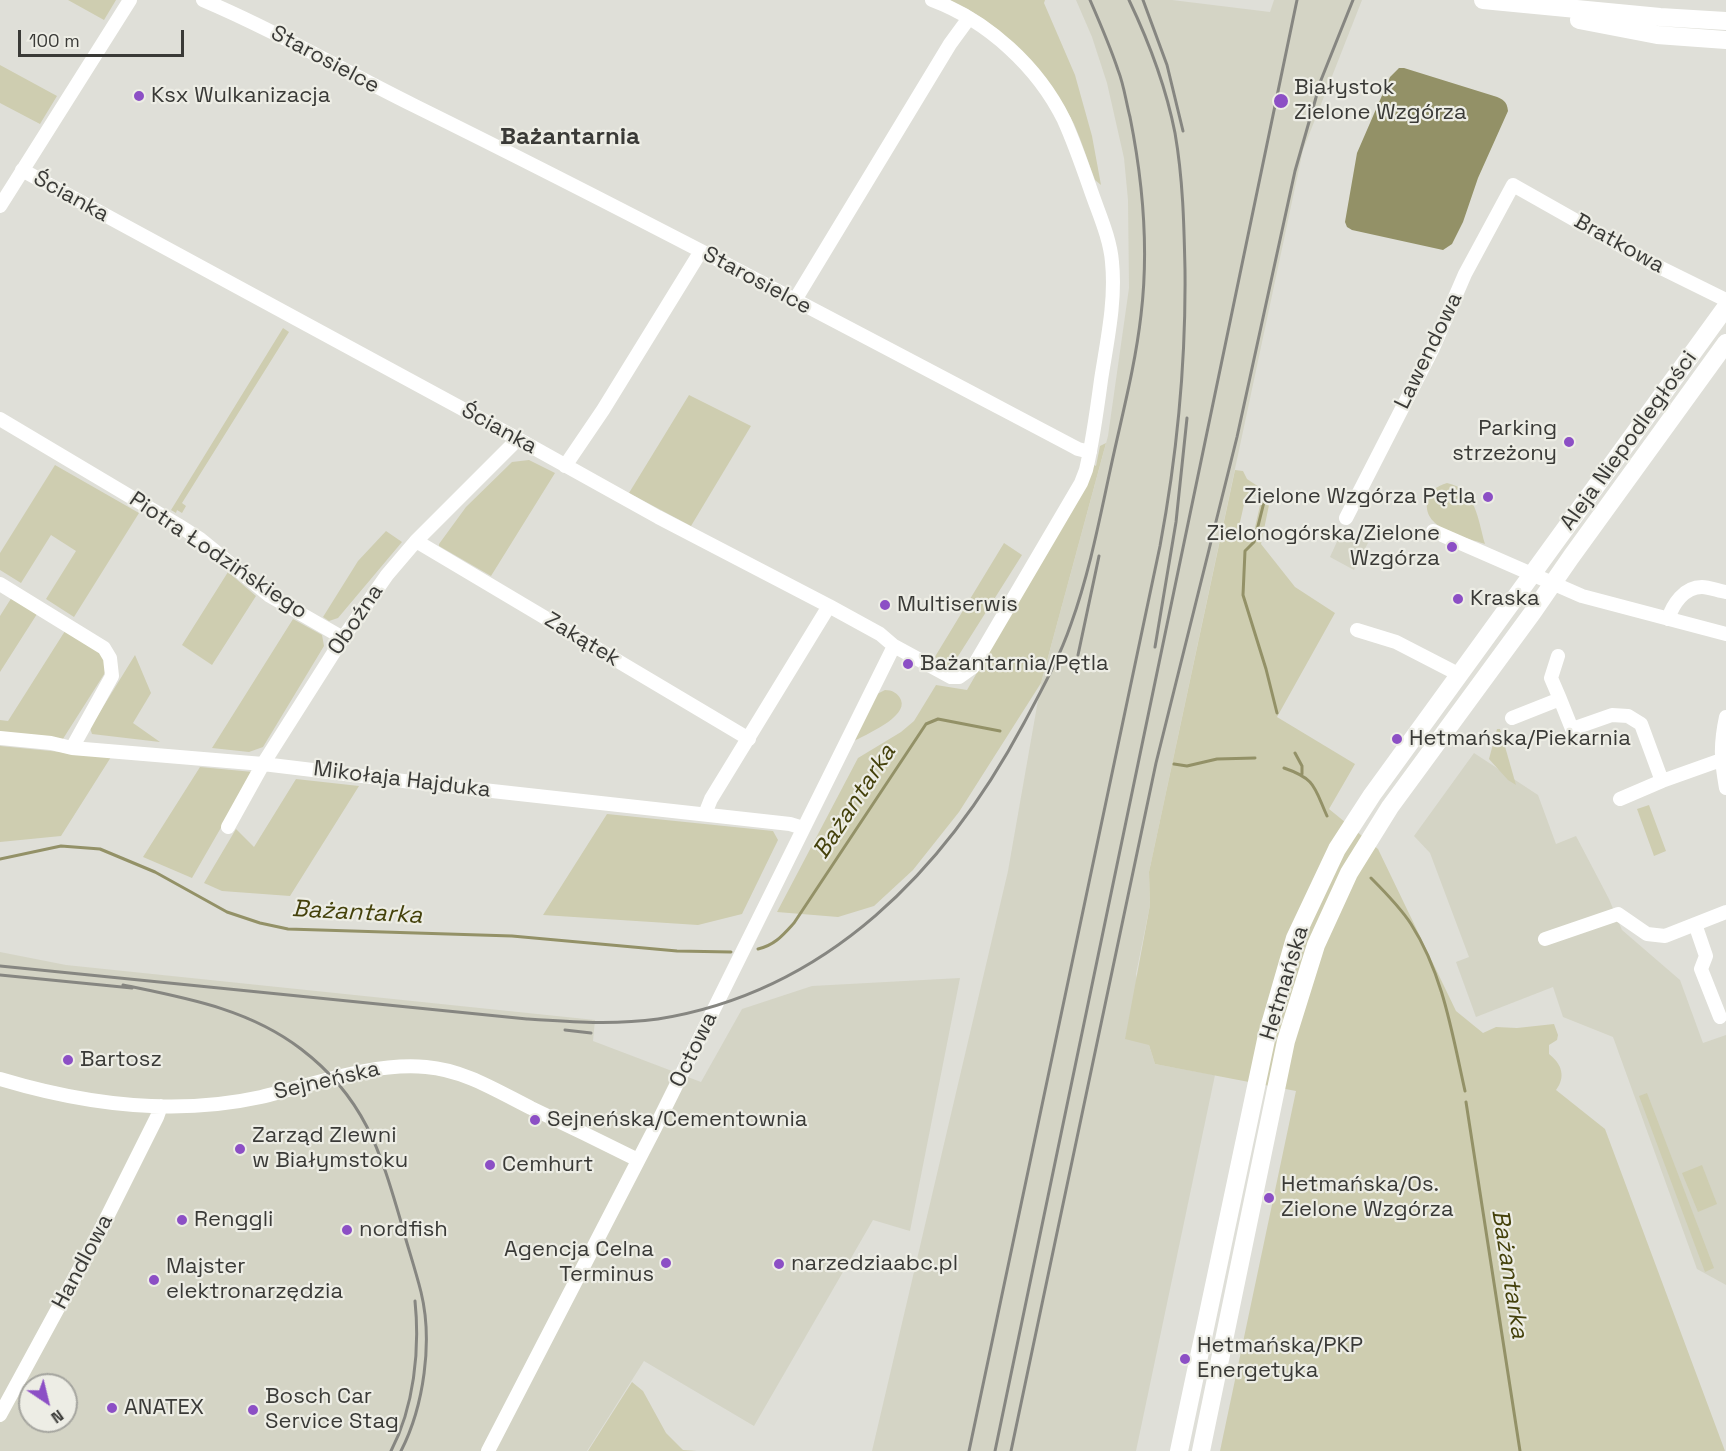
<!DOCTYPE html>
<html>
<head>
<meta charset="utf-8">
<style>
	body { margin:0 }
	#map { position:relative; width:1726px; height:1451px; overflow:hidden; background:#dfdfd8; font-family:"Space Grotesk",sans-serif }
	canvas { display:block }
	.north { position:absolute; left:18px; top:1373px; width:60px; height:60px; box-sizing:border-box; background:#edede5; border:2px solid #a5a59f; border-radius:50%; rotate:145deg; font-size:16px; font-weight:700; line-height:24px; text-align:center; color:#3a3a37 }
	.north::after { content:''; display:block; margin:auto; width:21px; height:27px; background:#8c4fc5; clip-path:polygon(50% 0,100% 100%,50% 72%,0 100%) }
	.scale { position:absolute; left:18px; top:30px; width:166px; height:27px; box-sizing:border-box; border:3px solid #3a3a37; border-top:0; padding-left:8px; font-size:18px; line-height:21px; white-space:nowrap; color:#3a3a37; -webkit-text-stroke:4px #edede5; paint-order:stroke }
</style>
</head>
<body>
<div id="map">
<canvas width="1726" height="1451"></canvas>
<div class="north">N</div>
<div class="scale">100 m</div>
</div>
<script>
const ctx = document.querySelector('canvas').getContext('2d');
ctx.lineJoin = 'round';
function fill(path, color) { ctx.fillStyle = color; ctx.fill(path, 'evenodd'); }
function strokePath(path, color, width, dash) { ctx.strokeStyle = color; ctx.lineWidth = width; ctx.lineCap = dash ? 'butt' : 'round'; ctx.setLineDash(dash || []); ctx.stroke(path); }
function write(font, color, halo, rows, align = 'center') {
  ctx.font = font + ' "Space Grotesk",sans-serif'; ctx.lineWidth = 4.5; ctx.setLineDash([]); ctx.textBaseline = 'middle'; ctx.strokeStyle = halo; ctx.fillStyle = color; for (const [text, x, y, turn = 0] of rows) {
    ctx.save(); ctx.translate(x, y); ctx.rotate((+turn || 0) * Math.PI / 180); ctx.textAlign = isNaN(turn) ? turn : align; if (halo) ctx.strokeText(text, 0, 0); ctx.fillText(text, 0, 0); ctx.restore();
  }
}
const built = new Path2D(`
	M1076,0H1172L1270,12L1274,0H1362L1303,150L1149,872L1150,905L1136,974L1149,1045L1155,1064L1215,1075L1136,1451H872L1008,871L1041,683L1108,436L1129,288L1128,200L1124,158L1107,83L1092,37Z
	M1349,533L1369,541L1354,570L1330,557L1340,535Z
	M1474,753L1538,795L1556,844L1576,836L1609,899L1622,930L1680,980L1703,1043L1726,1035V1285L1697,1269L1613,1037L1563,1017L1553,987L1476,1017L1456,962L1469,957L1430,853L1414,836Z
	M0,952L66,965L595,1020L593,1041L701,1082L742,1009L812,986L960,978L910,1231L873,1220L754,1426L644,1361L587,1451H0ZM30,1385H66V1421H30Z`);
const green = new Path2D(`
	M68,0H116L104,20Z
	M949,0H1045L1044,3L1075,75L1092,136L1101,185L1095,180C1088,162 1082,142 1074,124C1050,75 1000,21 949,0Z
	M0,65L57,96L40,124L0,103Z
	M283,328L289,332L182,503L186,506L182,513L177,510L176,513L171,510Z
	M689,395L751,426L691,526L629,493Z
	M1106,443L1041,683L959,812L913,870L874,906L838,917L777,912L858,758L901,732L914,721L936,685L967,690L1085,486L1094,465L1096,466L1100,446Z
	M529,460L555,473L491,576L439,546V544L466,507L512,462Z
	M55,465L139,513L74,617L46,599L76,551L51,535L21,583L0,570V553Z
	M1235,470L1243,471L1247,479L1259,487L1255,496L1245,500L1238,531L1241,532L1245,538L1252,540L1261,501L1269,505L1261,544L1295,587L1335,613L1277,717L1355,764L1329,809L1378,849L1456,1011L1483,1033L1496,1027L1517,1028L1554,1024L1558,1035L1557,1040L1549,1045V1054C1562,1064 1566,1077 1556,1090L1605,1129L1725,1451H1220L1296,1091L1155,1064L1149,1045L1125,1039L1150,905L1149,872Z
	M1447,483C1476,489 1478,520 1485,544C1466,537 1423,530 1427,502C1429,491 1437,486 1447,483Z
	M386,531L402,542L338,618L329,621L323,617L358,561Z
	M1004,543L1022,555L950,669L933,660Z
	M228,572L256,596L212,665L182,645Z
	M12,597L37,614L0,672V616Z
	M293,619L322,635L324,646L263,747L249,752L212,748Z
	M65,631L106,656L108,668L61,742L0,735V720L8,721Z
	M135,655L151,693L133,723L160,742L92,734L90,728Z
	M885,690C892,690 898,693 901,700C908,717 865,735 852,742L875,695Z
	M1497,729H1500L1516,785L1508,780L1489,759Z
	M0,746L111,757L61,836L0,842Z
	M200,767L253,772L192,878L143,857Z
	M296,779L359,786L290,896L222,891L204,883L236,829L254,847Z
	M1649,805L1666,851L1654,856L1637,809Z
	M607,814L773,831L778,840L742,914L698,925L543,915Z
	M1647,1093L1714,1268L1705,1272L1639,1096Z
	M1702,1165L1717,1204L1698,1212L1682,1173Z
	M632,1382L643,1391L666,1433L683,1450L697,1451H588Z`);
const water = new Path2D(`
	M1399,68H1404L1494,96C1503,99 1507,101 1508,111L1478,178L1463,222L1452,244L1443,250L1352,230L1347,227L1345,222L1357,153L1390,77Z`);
const stream = new Path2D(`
	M1264,502L1254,542L1245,551L1243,595L1266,669L1277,713
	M1295,753L1302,766V774
	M1174,764L1187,766L1217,759L1255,758
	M1284,768C1316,779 1314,787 1327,816
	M0,859L61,846L100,849L155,872L227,912L260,923L288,929L512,936L677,951L731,952
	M1371,878C1385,892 1400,907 1411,924C1443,974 1452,1033 1465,1091
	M758,949C775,945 783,935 794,923L926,724L938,719L1000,731
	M1466,1102L1520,1451`);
const minor = new Path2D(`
	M203,0C276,31 344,71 415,106C638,216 858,333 1078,449L1090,452
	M22,170L518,439L658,517L829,606L880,634L894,646L951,677H959L973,667L1081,483L1086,470C1093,440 1097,410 1101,380C1107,341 1116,301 1112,262C1110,237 1098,212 1090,188C1082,165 1074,142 1064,120C1038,67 988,21 932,0
	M0,206L130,0
	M795,300L950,44L969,18
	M0,419L178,525L200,539L270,596L343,638
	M565,466L603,410L701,251
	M1346,518L1433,348L1465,274L1513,185L1651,263L1726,300
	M1433,531L1582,596L1726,634
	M416,541L749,739
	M0,584L104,648L110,658L112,676L72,748
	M1668,619C1673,604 1684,587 1702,587C1709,587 1719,591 1726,592
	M1357,630L1396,642L1460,675
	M1558,656L1551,678L1560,699
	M1726,717C1720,745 1721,760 1726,788
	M1512,718L1560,699L1572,729L1612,715L1628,716L1641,724L1662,781L1721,760
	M0,738L51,743L72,748L263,764L420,783L790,824L803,828
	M1620,799L1662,781
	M705,814L711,799L829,606
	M228,827L263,764L343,638L387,575L416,541L518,439
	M1695,924L1706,956L1701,969L1720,1017
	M1545,939L1618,914L1647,934L1665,936L1726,912
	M0,1079C83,1104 175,1116 261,1097C313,1085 372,1062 426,1067C464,1070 497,1091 531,1108C567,1125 602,1142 638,1160
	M0,1415L100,1231L157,1117L161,1106
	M488,1451L655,1128L894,646`);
const major = new Path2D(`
	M1483,0L1660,17L1726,21
	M1579,20L1657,35L1726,40
	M1179,1451L1267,1035L1295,938L1337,849L1372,795L1726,307
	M1201,1451L1286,1041L1316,945L1349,873L1390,807L1533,612L1571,557L1726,343`);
const rail = new Path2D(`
	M1143,0L1167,65L1183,131
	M1155,647L1176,522L1187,418
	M1078,655L1099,556
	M0,966L527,1019C571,1022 614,1025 658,1019C828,992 946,869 1024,723C1041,691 1059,659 1071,624C1089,574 1099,522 1110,471C1121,419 1135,368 1141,315C1149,249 1143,182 1130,117C1126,102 1124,85 1118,70C1110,46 1100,23 1090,0
	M0,975L132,988
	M123,985C186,998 249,1009 301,1049C364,1097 380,1150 401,1222C407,1245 415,1268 421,1292C433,1341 424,1406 401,1451
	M565,1030L591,1033
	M391,1451C414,1407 420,1350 415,1301
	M969,1451L1160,546C1177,455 1186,363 1185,270C1184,224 1183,179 1175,133C1166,87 1149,42 1129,0
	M995,1451L1297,0
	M1011,1451L1156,763L1237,437L1295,171L1321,80L1353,0`);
const markers = [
	[139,96,6,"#8c4fc5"],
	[1281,101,8,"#8c4fc5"],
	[1569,442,6,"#8c4fc5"],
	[1488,497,6,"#8c4fc5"],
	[1452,547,6,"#8c4fc5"],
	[1458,599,6,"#8c4fc5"],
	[885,605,6,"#8c4fc5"],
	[908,664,6,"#8c4fc5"],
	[1397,739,6,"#8c4fc5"],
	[68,1060,6,"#8c4fc5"],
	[535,1120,6,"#8c4fc5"],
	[240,1149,6,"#8c4fc5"],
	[490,1165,6,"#8c4fc5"],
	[1269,1198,6,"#8c4fc5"],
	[182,1220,6,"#8c4fc5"],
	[347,1230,6,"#8c4fc5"],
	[666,1263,6,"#8c4fc5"],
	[779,1264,6,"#8c4fc5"],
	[154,1280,6,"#8c4fc5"],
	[1185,1359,6,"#8c4fc5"],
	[112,1408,6,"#8c4fc5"],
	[253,1410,6,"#8c4fc5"]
];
const streetNames = [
	["Starosielce",325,60,28],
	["Ścianka",71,197,29],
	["Bratkowa",1619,244,29],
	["Starosielce",757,281,28],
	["Lawendowa",1429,351,-64],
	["Ścianka",499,429,29],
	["Aleja Niepodległości",1629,441,-54],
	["Piotra Łodzińskiego",218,556,34],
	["Oboźna",356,620,-56],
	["Zakątek",582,640,31],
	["Mikołaja Hajduka",402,780,7],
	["Hetmańska",1285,983,-73],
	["Octowa",694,1050,-64],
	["Sejneńska",327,1081,-13],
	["Handlowa",83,1262,-62]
];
const poiNames = [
	["Białystok",1294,88],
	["Zielone Wzgórza",1294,113],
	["Ksx Wulkanizacja",151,96],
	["Parking",1557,429,"right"],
	["strzeżony",1557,454,"right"],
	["Zielone Wzgórza Pętla",1476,497,"right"],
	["Zielonogórska/Zielone",1440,534,"right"],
	["Wzgórza",1440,559,"right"],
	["Kraska",1470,599],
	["Multiserwis",897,605],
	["Bażantarnia/Pętla",920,664],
	["Hetmańska/Piekarnia",1409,739],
	["Bartosz",80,1060],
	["Sejneńska/Cementownia",547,1120],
	["Zarząd Zlewni",252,1136],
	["w Białymstoku",252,1161],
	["Cemhurt",502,1165],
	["Hetmańska/Os.",1281,1185],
	["Zielone Wzgórza",1281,1210],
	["Renggli",194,1220],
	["nordfish",359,1230],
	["Agencja Celna",654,1250,"right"],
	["Terminus",654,1275,"right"],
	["narzedziaabc.pl",791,1264],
	["Majster",166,1267],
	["elektronarzędzia",166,1292],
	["Hetmańska/PKP",1197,1346],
	["Energetyka",1197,1371],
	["Bosch Car",265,1397],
	["Service Stag",265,1422],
	["ANATEX",124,1408]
];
const neighbourhoodNames = [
	["Bażantarnia",570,137]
];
const waterNames = [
	["Bażantarka",855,802,-57],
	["Bażantarka",357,913,3],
	["Bażantarka",1509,1274,81]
];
fill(built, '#d4d4c5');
fill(green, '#cecdb0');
fill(water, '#939167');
strokePath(stream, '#939167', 3);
strokePath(minor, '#fff', 14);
strokePath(major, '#fff', 18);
strokePath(rail, '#868681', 3);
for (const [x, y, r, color] of markers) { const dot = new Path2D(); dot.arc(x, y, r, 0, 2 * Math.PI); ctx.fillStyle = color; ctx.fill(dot); strokePath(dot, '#edede5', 2); }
write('22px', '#3a3a37', '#edede5', streetNames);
write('22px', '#3a3a37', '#edede5', poiNames, 'left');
write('bold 24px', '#3a3a37', '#edede5', neighbourhoodNames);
write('italic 24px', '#44410b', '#edede5', waterNames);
</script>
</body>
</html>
